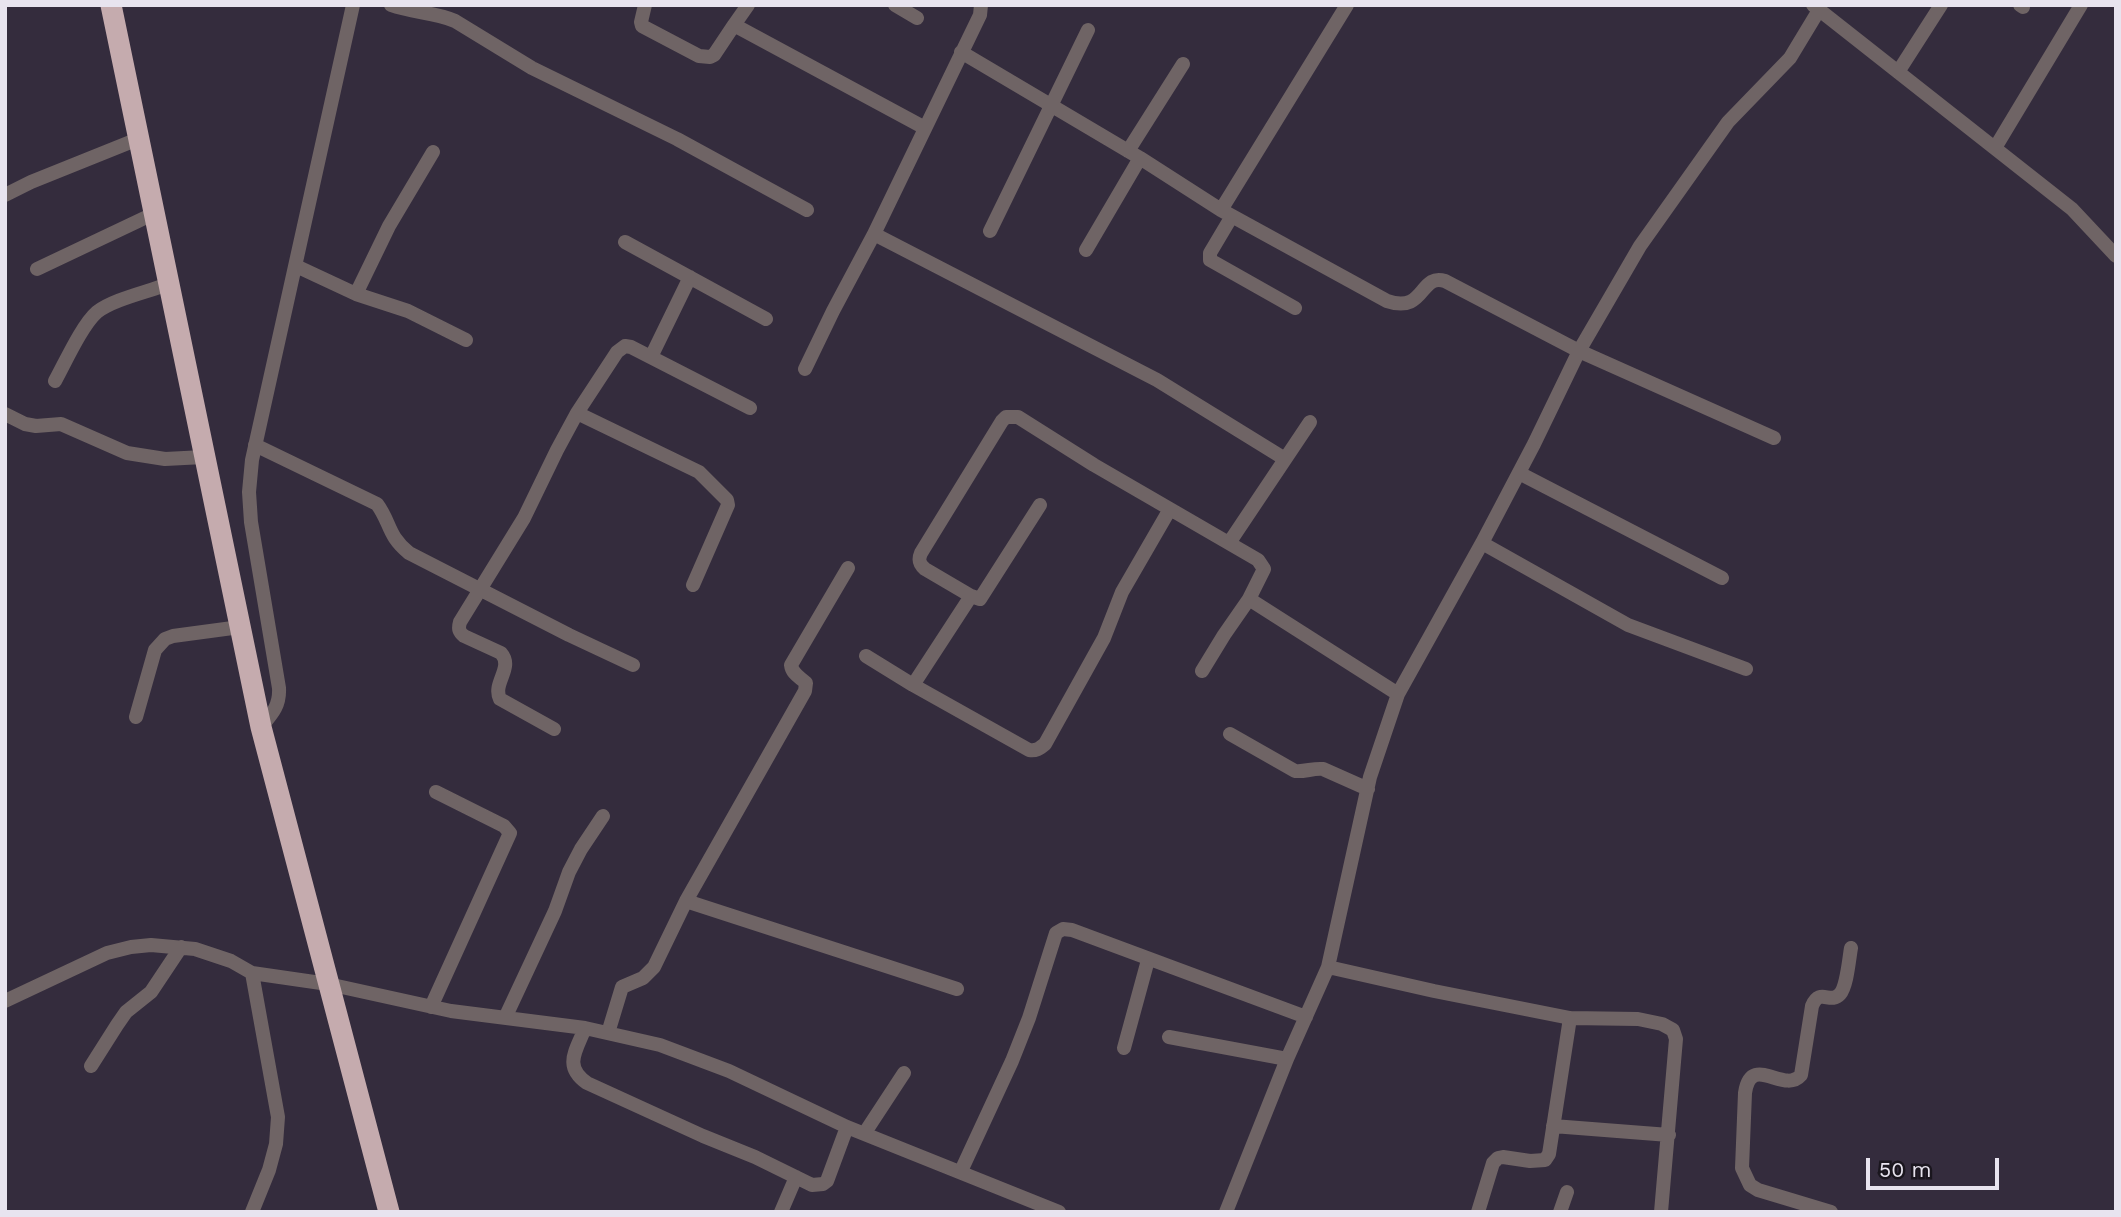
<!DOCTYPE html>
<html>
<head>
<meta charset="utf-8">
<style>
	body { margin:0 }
	#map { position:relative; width:2121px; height:1217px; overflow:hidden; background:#342c3d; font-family:"Work Sans",sans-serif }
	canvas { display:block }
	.frame { position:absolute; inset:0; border:7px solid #e8e4ef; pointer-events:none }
	.scale { position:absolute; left:1866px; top:1158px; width:133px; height:32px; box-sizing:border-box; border:4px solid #e8e4ef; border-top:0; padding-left:9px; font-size:21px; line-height:24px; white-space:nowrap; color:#e8e4ef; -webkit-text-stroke:5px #1a161e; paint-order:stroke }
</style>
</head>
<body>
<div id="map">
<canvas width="2121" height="1217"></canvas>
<div class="frame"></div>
<div class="scale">50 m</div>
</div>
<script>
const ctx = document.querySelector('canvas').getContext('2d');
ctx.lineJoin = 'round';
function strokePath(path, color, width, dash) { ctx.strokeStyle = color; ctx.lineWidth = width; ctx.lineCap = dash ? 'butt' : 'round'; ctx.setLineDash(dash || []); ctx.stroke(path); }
const street = new Path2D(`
	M391,5C413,13 435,12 455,21L532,68L677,139L807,210
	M645,5L641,22L642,26L699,56L710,57L714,55L734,25L925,128
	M895,5L917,18
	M1813,5L2072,209L2116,256
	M2020,5L2023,7
	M734,25L748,5
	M961,52L1140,158L1221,210L1387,301C1426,314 1419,273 1445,281L1579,351L1774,438
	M1898,72L1941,5
	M1995,148L2081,5
	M1128,151L1183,64
	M5,195L31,182L138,139
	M1221,210L1347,5
	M1232,216L1210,253V260L1295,308
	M990,231L1088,30
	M874,234L1157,380L1285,459
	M625,242L766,319
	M1086,250L1140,158
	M296,266L356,294L408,311L466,340
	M37,269L153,214
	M356,294L389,226L433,152
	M651,357L690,277
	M805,369L833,311L874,234L980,15L981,5
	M55,381C65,363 82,325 97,312C114,299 148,292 168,284
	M577,413L699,472L727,500L728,505L693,585
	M5,414L25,424L36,426L61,424L127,453L165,459L204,457
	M255,445L377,504C391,523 387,535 409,553L569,635L633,665
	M1519,473L1722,578
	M1040,505L980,599L971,596L925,569C919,564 918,560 921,553L1002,421L1006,417H1018L1094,465L1258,560L1264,569L1249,599L1398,694
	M1229,543L1310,422
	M1482,543L1628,625L1746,669
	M866,656L913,685L1029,750C1036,751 1039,749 1045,744L1104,638L1122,592L1170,509
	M1202,671L1224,635L1249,599
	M913,685L971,596
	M136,717L155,650L165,639L173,636L240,627
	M261,727C272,714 280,706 279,688L251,522L249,492L252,460L353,5
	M554,729L500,699C492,683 514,668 501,653L464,636C459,632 458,629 460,622L524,518L557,450L577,413L617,352L625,346L631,347L750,408
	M1230,734L1295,771C1305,772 1313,768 1323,769L1368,789
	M686,901L957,989
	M1328,967L1434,991L1570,1018L1638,1019L1662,1024L1673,1030L1676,1039L1661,1212
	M252,973L278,1117L276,1144L269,1170L252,1212
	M5,1001L107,953L131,947L151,945L195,949L231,961L252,973L328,984L451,1011L585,1028L660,1045L729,1071L847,1127L1059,1212
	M431,1007L510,833L504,826L436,792
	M505,1018L555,911L569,872L581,849L603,816
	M585,1028C576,1051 563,1066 587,1083L703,1136L755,1157L812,1185L823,1184L827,1181L847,1127
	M608,1033L622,987L643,978L654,967L686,901L805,691L806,683C800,677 792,674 791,665L848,568
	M1169,1037L1287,1059
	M1124,1048L1148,960
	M91,1066L117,1025L126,1012L151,992L181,947
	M1553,1126L1669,1135
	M864,1134L904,1073
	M961,1171L1012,1061L1029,1018L1056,933L1063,929L1072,930L1306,1017
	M781,1212L796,1177
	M1226,1212L1287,1059L1328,967L1370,777L1398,694L1482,543L1534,444L1579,351L1640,246L1728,122L1790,58L1819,10L1820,5
	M1478,1212L1493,1163L1498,1158L1503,1157L1530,1161L1545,1160L1549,1154L1570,1018
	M1560,1212L1567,1192
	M1831,1212L1758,1190L1750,1185L1742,1168L1745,1093C1751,1052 1784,1095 1801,1075L1812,1006C1820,987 1830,1005 1840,994C1847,986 1849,959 1851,948`);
const highway = new Path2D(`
	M111,5L261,727L389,1212`);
strokePath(street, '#6f6465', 14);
strokePath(highway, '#c5abae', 21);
</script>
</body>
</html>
